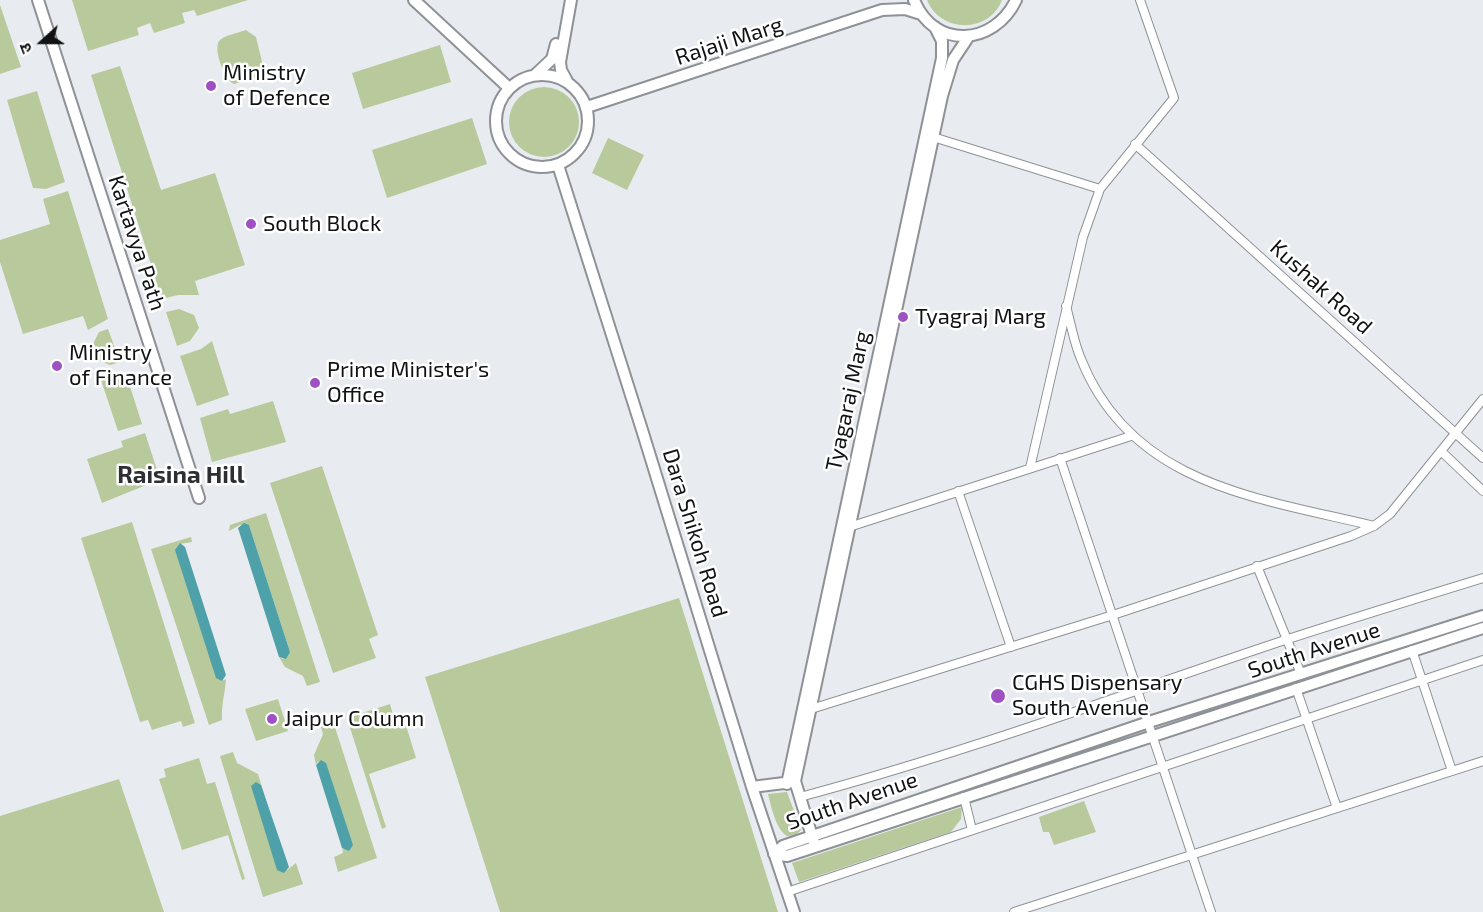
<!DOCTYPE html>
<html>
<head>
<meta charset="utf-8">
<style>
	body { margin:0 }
	#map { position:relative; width:1483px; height:912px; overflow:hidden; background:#e8ecf1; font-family:"Exo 2","Noto Sans Devanagari",sans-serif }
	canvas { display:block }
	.north { position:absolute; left:12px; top:12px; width:60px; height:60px; -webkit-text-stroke:4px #fff; paint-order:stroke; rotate:249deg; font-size:16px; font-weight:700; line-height:24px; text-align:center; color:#111214 }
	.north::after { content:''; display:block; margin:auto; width:21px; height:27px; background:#111214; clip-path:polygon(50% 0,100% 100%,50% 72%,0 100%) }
</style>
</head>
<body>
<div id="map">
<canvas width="1483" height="912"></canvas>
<div class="north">उ</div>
</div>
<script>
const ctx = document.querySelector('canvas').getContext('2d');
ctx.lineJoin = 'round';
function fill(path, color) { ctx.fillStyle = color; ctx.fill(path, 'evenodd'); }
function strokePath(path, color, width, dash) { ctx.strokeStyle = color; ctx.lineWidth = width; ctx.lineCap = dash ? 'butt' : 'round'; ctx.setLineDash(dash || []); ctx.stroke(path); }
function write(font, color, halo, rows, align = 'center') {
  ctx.font = font + ' "Exo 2",sans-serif'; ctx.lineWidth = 5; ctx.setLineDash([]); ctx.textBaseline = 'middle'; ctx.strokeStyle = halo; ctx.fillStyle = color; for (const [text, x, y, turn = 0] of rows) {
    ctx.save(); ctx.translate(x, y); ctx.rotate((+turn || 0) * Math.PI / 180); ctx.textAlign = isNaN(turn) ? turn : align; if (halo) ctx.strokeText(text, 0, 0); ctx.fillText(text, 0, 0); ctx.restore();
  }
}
const green = new Path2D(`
	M72,0H248L197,16L194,10L182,13L185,23L154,33L150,23L137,28L139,35L88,51Z
	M927,0H1002C989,34 940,33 927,0Z
	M0,5L21,67L0,74Z
	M246,30L256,37L264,70L258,77L234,84C225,80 213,51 219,41C224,35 238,33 246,30Z
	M440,45L451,82L363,109L352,73Z
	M120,66L161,190L215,173L245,265L195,281L199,295H178L162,299L91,75Z
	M509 122a35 35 0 1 1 70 0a35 35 0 1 1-70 0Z
	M37,91L65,182L46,189L33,188L7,100Z
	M472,118L487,164L387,198L372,150Z
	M608,138L644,155L627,190L592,173Z
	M68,191L108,319L88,330L83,316L23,334L0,262V240L50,224L43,199Z
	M179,309L194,315L199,328L190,341L177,346L166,312Z
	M108,329L120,362L110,365L97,360L92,346L99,332Z
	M212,341L229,395L197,406L180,356L201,349Z
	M99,374H126L142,424L118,431Z
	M273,401L286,442L212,462L200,418L228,409L230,414Z
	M145,433L159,476L156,481L102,503L87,459L123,447L121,441Z
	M322,466L378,635L369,639L376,658L333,673L270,483Z
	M266,513L320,682L307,686L303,676L285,667L279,657L283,659L290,652L249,525H240L229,531L230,525Z
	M132,522L195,723L183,727L181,721L152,730L148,720L140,722L81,538Z
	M191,537L192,542L180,544L222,681L226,679C225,694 221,705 222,720L209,725L151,549Z
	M679,598L778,912H500L425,677Z
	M278,699L288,731L256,741L245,709Z
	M390,704L396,725L405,722L416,758L369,774L386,827L382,829L347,718Z
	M333,721L377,858L338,872L334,857L343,853L342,848L344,851L318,761L316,765L314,755L323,734L320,724Z
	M233,752L237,763L258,774L287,870L296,863L303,884L263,897L220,756Z
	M199,758L207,784L215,782L245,879L242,880L228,835L182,850L159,779L166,777L164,769Z
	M119,779L164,912H0V816Z
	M787,792L801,830C781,854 771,806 768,794Z
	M1084,801L1096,832L1054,845L1049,832H1043L1039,817Z
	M962,807L961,819L951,832L799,882L792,863Z`);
const water = new Path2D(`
	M244,523L249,525L290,652L286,659L279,657L238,528Z
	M180,543L185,547L226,675L222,681L216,678L175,550Z
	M321,760L326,763L353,845L349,851L342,848L316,765Z
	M256,782L261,785L289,867L284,873L277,870L251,786Z`);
const street = new Path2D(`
	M933,137L1100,189
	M1135,144L1483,458
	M1066,306C1071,324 1074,343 1081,359C1131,485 1258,498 1374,526
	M1441,451L1483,491
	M1060,458L1211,912
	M1030,468L1083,237L1100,189L1174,98L1140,0
	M958,491L1011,647
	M849,527L1131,436
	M1257,566L1301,674
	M1412,650L1452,771
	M1296,688L1337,808
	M811,709L1113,615L1351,536L1374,526L1390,514L1483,399
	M800,797C965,753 1126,693 1288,639C1353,618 1418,598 1483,578
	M964,797L972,830
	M787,892L1483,660
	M1014,912L1483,761`);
const secondary = new Path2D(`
	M38,0L199,498
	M414,0L509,88
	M914,0C934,50 994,46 1016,0
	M536,74L552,59L556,44
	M496 121a46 46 0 1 1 92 0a46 46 0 1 1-92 0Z
	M567,81L561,70L560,62L571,0
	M587,107L882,10L905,9L921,14
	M558,165L643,433L752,787L794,912
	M787,784L942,58V41L935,27
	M752,787L792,782
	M815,846L795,781L942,96L953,60L969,36
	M774,854L783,846L1149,722L1483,616
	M774,854L787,856L1483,628`);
const markers = [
	[211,86,6,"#9e51c3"],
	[251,224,6,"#9e51c3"],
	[903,317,6,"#9e51c3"],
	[57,366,6,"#9e51c3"],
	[315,383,6,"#9e51c3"],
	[998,696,8,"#9e51c3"],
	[272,719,6,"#9e51c3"]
];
const streetNames = [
	["Rajaji Marg",729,41,-18],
	["Kartavya Path",137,243,72],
	["Kushak Road",1321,287,42],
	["Tyagaraj Marg",848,401,-78],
	["Dara Shikoh Road",695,533,73],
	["South Avenue",1314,650,-18],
	["South Avenue",852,801,-19]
];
const poiNames = [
	["Ministry",223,73],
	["of Defence",223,98],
	["South Block",263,224],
	["Tyagraj Marg",915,317],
	["Ministry",69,353],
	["of Finance",69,378],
	["Prime Minister's",327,370],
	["Office",327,395],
	["CGHS Dispensary",1012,683],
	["South Avenue",1012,708],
	["Jaipur Column",284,719]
];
const neighbourhoodNames = [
	["Raisina Hill",181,475]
];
fill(green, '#b8c99b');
fill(water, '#4ea0a9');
strokePath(street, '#8e9297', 10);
strokePath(secondary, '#8e9297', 14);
strokePath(street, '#fff', 8);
strokePath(secondary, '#fff', 10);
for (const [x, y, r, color] of markers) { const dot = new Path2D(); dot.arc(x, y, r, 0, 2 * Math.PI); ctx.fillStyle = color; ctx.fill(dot); strokePath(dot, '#fff', 2); }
write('22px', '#111214', '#fff', streetNames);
write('22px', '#111214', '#fff', poiNames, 'left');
write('bold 24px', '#2c2f33', '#fff', neighbourhoodNames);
</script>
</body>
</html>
